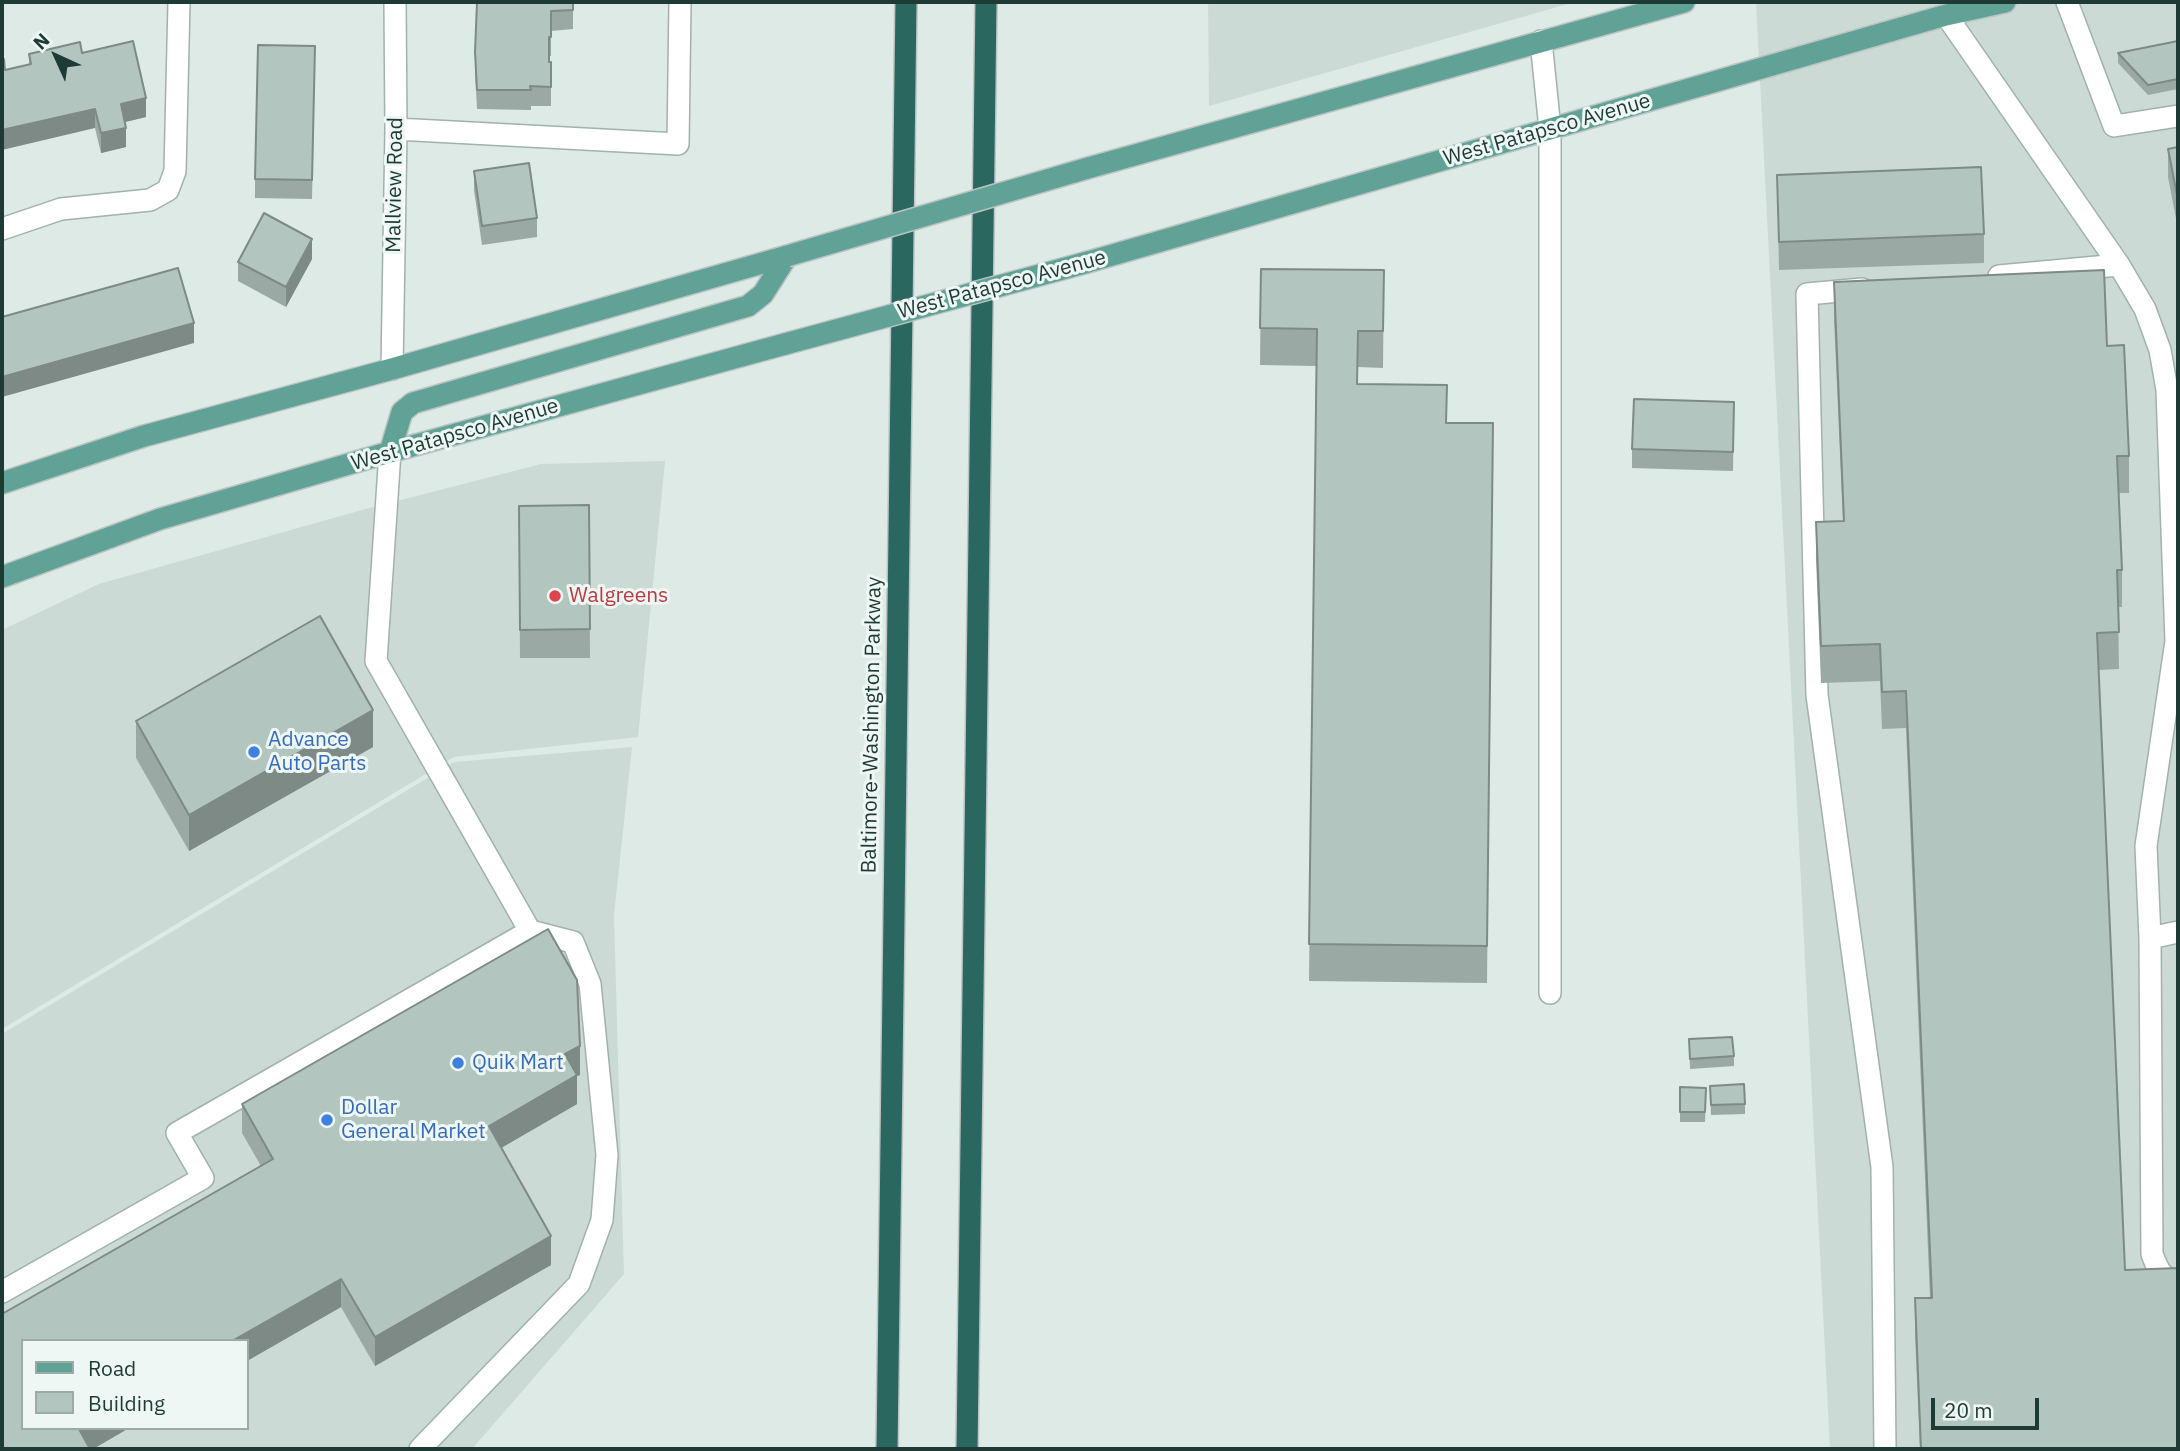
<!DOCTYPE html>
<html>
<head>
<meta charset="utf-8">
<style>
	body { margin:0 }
	#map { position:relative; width:2180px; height:1451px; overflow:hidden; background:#ddeae5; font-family:"IBM Plex Sans",sans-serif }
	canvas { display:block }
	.frame { position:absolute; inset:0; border:4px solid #1e3a35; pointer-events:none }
	.legend { position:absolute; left:21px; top:1339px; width:228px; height:91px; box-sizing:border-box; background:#eef7f3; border:2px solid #9baba7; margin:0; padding:9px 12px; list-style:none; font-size:21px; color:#1e3a35 }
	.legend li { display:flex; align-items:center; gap:14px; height:35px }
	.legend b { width:35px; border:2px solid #9baba7 }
	.north { position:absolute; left:21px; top:21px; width:70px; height:70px; -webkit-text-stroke:5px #eef7f3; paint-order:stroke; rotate:315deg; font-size:19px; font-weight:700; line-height:28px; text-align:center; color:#1e3a35 }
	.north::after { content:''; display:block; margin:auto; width:24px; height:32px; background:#1e3a35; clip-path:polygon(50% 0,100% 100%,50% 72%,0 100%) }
	.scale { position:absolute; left:1931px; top:1398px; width:108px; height:32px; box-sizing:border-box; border:4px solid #1e3a35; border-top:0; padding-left:9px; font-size:21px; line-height:24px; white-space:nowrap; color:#1e3a35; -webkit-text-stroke:5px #eef7f3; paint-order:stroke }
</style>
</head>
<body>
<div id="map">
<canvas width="2180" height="1451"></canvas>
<div class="frame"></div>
<ul class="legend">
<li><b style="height:9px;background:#60a296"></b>Road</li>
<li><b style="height:19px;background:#b3c5bf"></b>Building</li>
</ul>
<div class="north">N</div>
<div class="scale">20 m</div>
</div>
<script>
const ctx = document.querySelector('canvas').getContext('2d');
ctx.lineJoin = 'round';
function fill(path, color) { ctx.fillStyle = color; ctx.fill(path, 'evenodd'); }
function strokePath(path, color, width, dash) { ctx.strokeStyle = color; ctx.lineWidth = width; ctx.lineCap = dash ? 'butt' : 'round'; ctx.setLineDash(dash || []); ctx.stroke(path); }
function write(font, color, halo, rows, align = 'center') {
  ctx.font = font + ' "IBM Plex Sans",sans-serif'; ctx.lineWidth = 6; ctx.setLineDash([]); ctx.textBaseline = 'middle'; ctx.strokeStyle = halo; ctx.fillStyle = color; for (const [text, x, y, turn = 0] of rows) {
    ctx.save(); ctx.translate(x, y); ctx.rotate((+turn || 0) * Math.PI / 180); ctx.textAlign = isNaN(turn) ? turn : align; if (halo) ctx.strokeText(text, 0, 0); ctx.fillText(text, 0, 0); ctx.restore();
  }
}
const built = new Path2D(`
	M1208,2H1575L1209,106Z
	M1756,2H2178V1449H1830Z
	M665,461L638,737L454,757L2,1029V630L99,584L362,510L541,464Z
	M632,747L614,915L624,1274L472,1449H2V1034L454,762ZM23,1341H247V1428H23Z`);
const minor = new Path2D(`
	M2067,2L2114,126L2178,116
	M1946,15L2119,265L2145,309L2160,350L2167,390L2176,641L2146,846L2150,938L2152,1254C2158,1270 2161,1278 2178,1282
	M1541,41L1550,129V993
	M396,129L678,144L680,2
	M2,229L61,209L150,200L168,190L175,171L179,2
	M1999,276L2119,265
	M1862,289L1807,294L1817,695L1882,1167L1885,1449
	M392,369L396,129L395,2
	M2150,938L2178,932
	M2,1292L203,1178L177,1133L530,931L376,661L390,452
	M420,1449L579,1284L602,1220L607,1155L590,984L573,942L530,931`);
const major = new Path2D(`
	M1088,168L1684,2
	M1088,262L1946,15L2005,2
	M390,452L402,412L413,403L748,306L763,294L787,256
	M2,483L144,436L392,369L787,256
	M2,577L160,519L390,452L785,344`);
const highway = new Path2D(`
	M887,1449L906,2
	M967,1449L986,2`);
const majorBridge = new Path2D(`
	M787,256L1088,168
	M785,344L1088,262`);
const wall = new Path2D(`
	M477,2H573V29L551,31V56H549V62H551V106H531V110L477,109L475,71Z
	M2178,41V89L2148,95L2118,63V53Z
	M315,46L312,199L255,198V179Z
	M82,53L146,117L125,122L126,147L101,153L95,128L5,70L29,65V54Z
	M2178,147V229L2168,177V149Z
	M474,171L537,218V237L482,245L474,190Z
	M1777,175L1984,234V263L1779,270Z
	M312,259L286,307L238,281V262Z
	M1261,269L1384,270L1383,368L1358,367V384L1447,423H1493L1487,983L1309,981L1316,366L1260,365Z
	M1834,282L2107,346L2129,456V493H2119L2122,570V607H2118L2119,669L2099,670L2125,1270L2178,1449H1920L1915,1335V1298H1930L1906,728L1882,729L1880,681L1821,683L1816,559V522L1843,521L1834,319Z
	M1734,402L1733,471L1632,468V449Z
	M589,505L590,658H520L519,506Z
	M136,721L373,747L189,851L136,758Z
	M548,929L577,980L580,1046V1075L577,1076V1104L501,1148L551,1236V1265L375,1366L341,1307L247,1361V1341H23V1428H129L93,1449H2V1314L261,1166L242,1133V1104Z
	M1689,1039L1734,1056V1066L1690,1069Z
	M1710,1086L1745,1104V1114L1711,1115Z
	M1680,1087L1706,1088L1705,1122H1680Z`);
const shadedWall = new Path2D(`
	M146,98V117L121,123V104Z
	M95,109V128L2,150V130Z
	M126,128V147L101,153V133Z
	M312,239V259L286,307V287Z
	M194,323V343L2,397V377Z
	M373,710V747L189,851V815Z
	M580,1046V1075L577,1076V1104L489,1155V1126L565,1054Z
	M551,1236V1265L375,1366V1337Z
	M341,1279V1307L247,1361V1341H232Z
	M79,1428H129L93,1449H79Z`);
const building = new Path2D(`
	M477,2H573V10L551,11V37H549V62H551V87L530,86L531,90H477L475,52Z
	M133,41L146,98L121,104L126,128L101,133L95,109L2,130V59H4L5,70L31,64L29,54L80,42L82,53Z
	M2178,41V79L2148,85L2118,53Z
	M258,45L315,46L312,180L255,179Z
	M2178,147V200L2168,149Z
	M529,163L537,218L482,226L474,171Z
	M1981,167L1984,234L1779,242L1777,175Z
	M264,213L312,239L286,287L238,262Z
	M178,268L194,323L2,377V317Z
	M1261,269L1384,270L1383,331H1358L1357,384L1447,385L1446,423H1493L1487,946L1309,944L1317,329L1260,328Z
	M2104,270L2107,346L2124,345L2129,456H2117L2122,570H2117L2119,632L2097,633L2125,1270L2178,1268V1449H1921L1915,1298H1932L1906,691L1882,692L1880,644L1821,646L1816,522L1844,521L1834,282Z
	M1634,399L1734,402L1733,452L1632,449Z
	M589,505L590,629L520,630L519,506Z
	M320,616L373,710L189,815L136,721Z
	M548,929L577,980L580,1046L565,1054L577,1075L489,1126L551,1236L375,1337L341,1279L232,1341H23V1428H79V1429L90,1449H2V1314L273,1159L242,1104Z
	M1732,1037L1734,1056L1690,1059L1689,1039Z
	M1744,1084L1745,1104L1711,1105L1710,1086Z
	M1680,1087L1706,1088L1705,1112H1680Z`);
const markers = [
	[555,596,7,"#e0444e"],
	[254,752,7,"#3f7fe0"],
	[458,1063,7,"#3f7fe0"],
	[327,1120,7,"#3f7fe0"]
];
const streetNames = [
	["West Patapsco Avenue",1547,130,-16],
	["Mallview Road",395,185,-89],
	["West Patapsco Avenue",1002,285,-15],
	["West Patapsco Avenue",455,435,-16],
	["Baltimore-Washington Parkway",872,725,-89]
];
const healthNames = [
	["Walgreens",569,596]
];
const shopNames = [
	["Advance",268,740],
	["Auto Parts",268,764],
	["Quik Mart",472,1063],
	["Dollar",341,1108],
	["General Market",341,1132]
];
fill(built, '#ccdad5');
strokePath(minor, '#a0b2ad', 24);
strokePath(major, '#bcc4c2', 24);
strokePath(highway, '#bcc4c2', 24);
strokePath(minor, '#fff', 21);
strokePath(major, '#60a296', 21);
strokePath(highway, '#29675f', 21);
strokePath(majorBridge, '#bcc4c2', 24, []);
strokePath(majorBridge, '#60a296', 21);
fill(wall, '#9aa9a4');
fill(shadedWall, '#7d8a86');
fill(building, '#b3c5bf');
strokePath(building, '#7d8a86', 2);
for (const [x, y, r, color] of markers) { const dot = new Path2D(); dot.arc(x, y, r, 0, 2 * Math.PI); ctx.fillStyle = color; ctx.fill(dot); strokePath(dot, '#eef7f3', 2.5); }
write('21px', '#1e3a35', '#eef7f3', streetNames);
write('21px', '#be3a42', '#eef7f3', healthNames, 'left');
write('21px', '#366cbe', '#eef7f3', shopNames, 'left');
</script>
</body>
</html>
